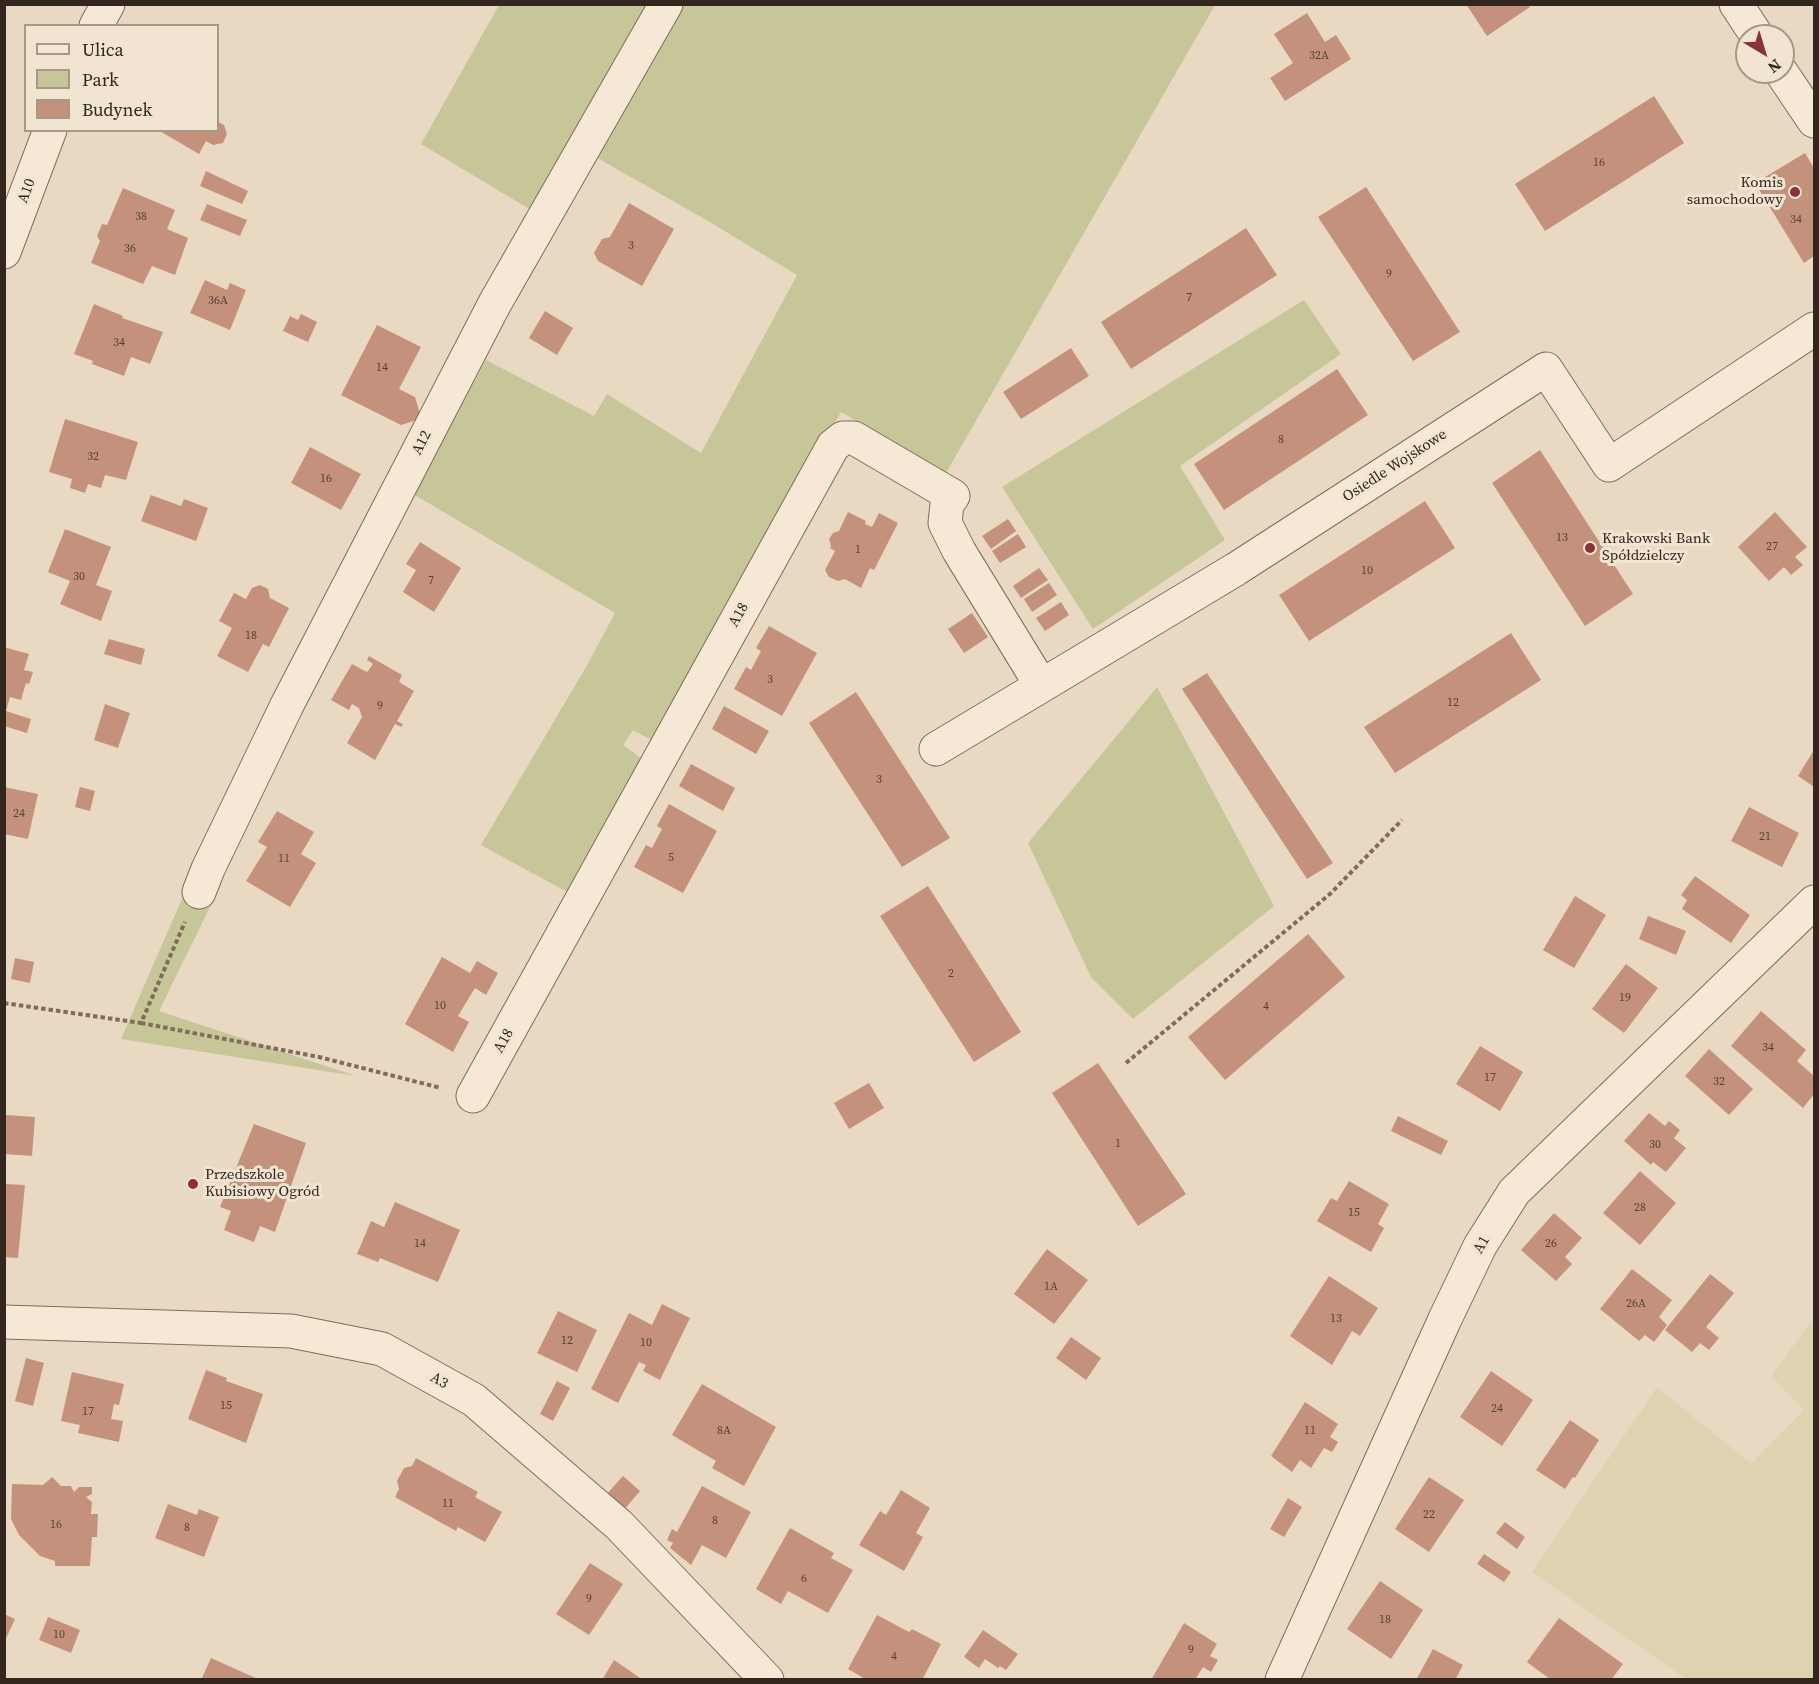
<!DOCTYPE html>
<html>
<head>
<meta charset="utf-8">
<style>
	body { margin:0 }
	#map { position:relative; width:1819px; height:1684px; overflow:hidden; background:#e9d9c3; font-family:"Source Serif 4",serif }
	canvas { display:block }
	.frame { position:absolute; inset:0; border:6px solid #33261e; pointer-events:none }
	.legend { position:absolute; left:24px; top:24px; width:195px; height:108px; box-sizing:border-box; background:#f1e5d1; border:2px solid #a59989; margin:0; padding:8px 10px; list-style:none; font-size:18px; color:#33261e }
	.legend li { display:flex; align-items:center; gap:12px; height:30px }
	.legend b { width:30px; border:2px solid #a59989 }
	.north { position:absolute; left:1735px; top:24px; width:60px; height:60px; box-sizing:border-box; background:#f1e5d1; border:2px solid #a59989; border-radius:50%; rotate:142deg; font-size:16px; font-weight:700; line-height:24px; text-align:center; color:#33261e }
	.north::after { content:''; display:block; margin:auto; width:21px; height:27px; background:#8b313c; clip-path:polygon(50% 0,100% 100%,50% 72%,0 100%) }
</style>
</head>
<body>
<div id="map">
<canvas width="1819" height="1684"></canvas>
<div class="frame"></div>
<ul class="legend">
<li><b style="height:8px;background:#f5e8d5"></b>Ulica</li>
<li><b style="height:16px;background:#c6c698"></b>Park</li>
<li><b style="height:16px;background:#c4927c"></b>Budynek</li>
</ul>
<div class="north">N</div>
</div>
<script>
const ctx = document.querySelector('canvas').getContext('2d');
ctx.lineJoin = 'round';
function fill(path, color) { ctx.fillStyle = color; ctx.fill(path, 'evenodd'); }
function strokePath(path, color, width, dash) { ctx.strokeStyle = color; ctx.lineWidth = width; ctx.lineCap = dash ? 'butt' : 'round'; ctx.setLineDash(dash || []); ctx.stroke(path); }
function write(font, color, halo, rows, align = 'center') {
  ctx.font = font + ' "Source Serif 4",serif'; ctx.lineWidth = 6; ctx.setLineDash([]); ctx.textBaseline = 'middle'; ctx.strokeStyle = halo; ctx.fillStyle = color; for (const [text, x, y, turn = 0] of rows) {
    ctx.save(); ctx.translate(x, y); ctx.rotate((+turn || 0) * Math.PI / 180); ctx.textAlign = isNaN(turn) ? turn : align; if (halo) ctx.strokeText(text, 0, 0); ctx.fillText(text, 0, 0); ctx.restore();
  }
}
const farmland = new Path2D(`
	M1811,1322L1814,1325V1679H1686L1532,1572L1657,1387L1751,1464L1804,1410L1771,1376Z`);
const green = new Path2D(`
	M499,5H652L531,210L421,144Z
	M681,5H1215L946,473L841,412L655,742L633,730L623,745L644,760L569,893L481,845L586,667L615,613L413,494L486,360L594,416L607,394L701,453L797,275L708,221L594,156Z
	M1304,300L1341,354L1180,466L1225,540L1093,629L1002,487Z
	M1157,687L1274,906L1133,1019L1091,977L1028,843Z
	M185,892L211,905L159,1011L356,1076L121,1039Z`);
const building = new Path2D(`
	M1466,4H1528L1530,7L1487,36Z
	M1307,13L1325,42L1336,35L1351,59L1285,101L1270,78L1293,63L1274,34Z
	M1654,96L1684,143L1545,231L1515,184Z
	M218,122L224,125L227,134L223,143L213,145L206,141L199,154L158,130H218Z
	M1805,153L1814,168V256L1804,263L1755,183Z
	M206,171L248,191L242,204L200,186Z
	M1366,187L1460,332L1413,361L1318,217Z
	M123,188L175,210L167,229L188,238L175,275L152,266L143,284L91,263L100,241L97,236L102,224L107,225Z
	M629,203L674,229L642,286L598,261L594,253L602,239L610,237Z
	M207,204L247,220L240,236L200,220Z
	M1246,228L1277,275L1131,369L1101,322Z
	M205,280L227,290L230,283L246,290L230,330L190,313Z
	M94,304L123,316L122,318L163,332L150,364L131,357L124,376L92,364L93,361L74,354Z
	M545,311L573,328L557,355L529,338Z
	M301,314L317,322L308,342L283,331L290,316L298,320Z
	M377,325L421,347L399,389L415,397L420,414L417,420L401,425L341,395Z
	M1071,348L1089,376L1021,419L1003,392Z
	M1337,369L1368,415L1224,510L1194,464Z
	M65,419L138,442L126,480L105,475L101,488L88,484L85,493L70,488L72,479L49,472Z
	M310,447L361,474L341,510L291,483Z
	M1540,450L1633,594L1585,626L1492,483Z
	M151,495L181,506L184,499L208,508L196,541L141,521Z
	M1425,501L1455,548L1309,641L1279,595Z
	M848,512L866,521L865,524L872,527L879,513L898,523L874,570L870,568L861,588L845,579L838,581L829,577L825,570L835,551L830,548L831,546L829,539L833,533L839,531Z
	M1775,512L1807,547L1795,557L1803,565L1791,575L1784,567L1769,581L1738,547Z
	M1008,519L1016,531L991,549L982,536Z
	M65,529L111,547L96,585L112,591L101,621L60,604L70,581L48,572Z
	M1018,534L1026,547L1000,563L992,551Z
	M420,542L461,568L434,612L403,592L416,570L406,564Z
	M1039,568L1048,580L1021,598L1013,586Z
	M1049,583L1057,595L1032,612L1024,599Z
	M260,585L268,589L270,598L289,608L269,647L263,644L248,672L217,656L232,628L219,621L234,593L246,599L252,588Z
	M1061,602L1069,615L1045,631L1036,618Z
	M972,613L988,637L964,653L948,629Z
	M769,626L817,653L782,716L734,689L746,667L751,670L761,651L756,648Z
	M1511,633L1541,680L1395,773L1364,727Z
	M109,639L145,649L141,665L104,654Z
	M4,647L29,654L24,670L33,672L29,684L26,683L21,700L10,697L6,711L31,719L27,733L4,726Z
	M369,656L402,675L399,682L414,691L397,721L403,724L401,727L395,724L375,760L347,743L362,717L359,708L352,704L349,710L331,700L352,664L367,672L373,664L367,660Z
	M1207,673L1333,863L1307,879L1182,689Z
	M856,692L950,838L902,867L809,723Z
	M105,704L130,713L118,748L94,740Z
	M724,706L769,731L756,754L712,729Z
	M1814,750V787L1798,776Z
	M691,764L735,788L723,811L679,786Z
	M4,787L38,794L28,839L4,834Z
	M80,787L95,791L90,811L75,807Z
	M669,804L717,831L683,893L634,867L646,845L652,848L662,829L657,826Z
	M1749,807L1799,833L1782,867L1731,841Z
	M277,811L314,832L301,854L316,863L290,907L246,881L267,847L258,842Z
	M1695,876L1750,915L1731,943L1682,909L1687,900L1681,895Z
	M928,886L1021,1032L974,1062L880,916Z
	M1575,896L1606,915L1574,968L1543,950Z
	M1648,916L1686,931L1676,955L1639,939Z
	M1308,934L1345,977L1225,1080L1188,1037Z
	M442,957L470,973L477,961L498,973L486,995L475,988L458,1016L469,1022L453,1052L405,1024Z
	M15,958L34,962L30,983L11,979Z
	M1626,964L1658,988L1624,1033L1592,1009Z
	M1761,1011L1806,1050L1797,1061L1814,1076V1094L1803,1108L1731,1046Z
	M1480,1046L1523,1072L1500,1111L1456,1084Z
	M1709,1049L1753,1089L1729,1115L1685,1076Z
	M1098,1063L1186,1194L1138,1226L1052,1093Z
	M869,1083L884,1108L849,1129L834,1103Z
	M1649,1113L1665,1126L1669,1121L1680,1130L1674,1138L1686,1148L1666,1172L1653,1162L1651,1165L1624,1141Z
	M6,1115L35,1117L32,1156L4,1154Z
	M1398,1116L1448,1141L1441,1155L1391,1131Z
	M254,1124L306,1143L275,1232L260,1226L254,1242L224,1230L231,1211L220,1207Z
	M1640,1171L1676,1203L1640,1245L1603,1213Z
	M1349,1181L1389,1204L1378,1224L1384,1228L1371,1252L1317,1221L1331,1198L1337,1201Z
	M4,1184L25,1185L18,1258L4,1257Z
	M395,1202L460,1230L438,1282L380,1258L378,1262L357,1254L371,1221L384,1227Z
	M1554,1213L1582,1238L1565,1257L1572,1264L1556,1281L1521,1250Z
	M1047,1249L1088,1280L1054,1324L1014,1294Z
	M1632,1269L1672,1300L1659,1317L1667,1325L1654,1342L1645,1335L1639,1341L1600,1309Z
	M1710,1274L1734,1293L1706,1327L1719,1338L1709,1350L1700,1343L1692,1352L1665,1330Z
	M1329,1276L1378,1308L1360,1336L1352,1331L1332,1365L1290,1336Z
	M662,1304L690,1318L660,1380L643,1371L646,1365L639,1362L618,1403L591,1389L629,1313L652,1325Z
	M558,1311L597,1330L577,1372L537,1353Z
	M1071,1337L1101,1358L1086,1380L1056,1358Z
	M26,1358L44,1363L33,1406L15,1401Z
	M206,1370L227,1378L226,1381L263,1394L246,1443L188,1419Z
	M1491,1371L1533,1400L1502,1446L1460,1417Z
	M72,1372L124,1384L119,1405L114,1404L111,1419L123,1421L119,1442L78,1433L80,1425L61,1421Z
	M557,1381L570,1388L553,1421L540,1414Z
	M702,1384L776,1427L744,1486L712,1468L716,1461L672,1435Z
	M1305,1402L1338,1424L1330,1437L1338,1442L1332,1452L1324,1448L1311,1468L1300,1460L1292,1472L1271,1456Z
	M1570,1420L1599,1440L1575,1478L1573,1477L1565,1489L1536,1470Z
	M416,1458L478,1492L475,1497L502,1512L485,1542L458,1527L456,1531L395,1497L399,1489L397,1481L404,1468L412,1466Z
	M623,1476L640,1491L623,1511L606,1495Z
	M52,1477L61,1486H71L74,1492L79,1487H92V1494L86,1497L92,1502L91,1514H98L97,1537H92L90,1566H55V1561L40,1556L19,1535L11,1519L12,1484L43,1485Z
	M1429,1477L1464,1500L1429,1552L1395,1529Z
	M702,1486L751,1512L726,1558L702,1545L691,1565L670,1548L673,1543L667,1540L672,1529L677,1532Z
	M901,1490L930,1508L916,1533L923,1537L904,1571L859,1545L880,1511L886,1515Z
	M1288,1498L1302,1507L1284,1537L1270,1529Z
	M168,1504L197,1515L199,1509L219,1517L204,1557L155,1538Z
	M1505,1522L1525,1537L1517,1549L1496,1533Z
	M790,1528L834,1553L831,1558L853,1570L828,1613L788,1591L781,1604L756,1589Z
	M1484,1554L1511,1572L1504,1582L1477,1564Z
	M590,1563L623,1584L589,1635L556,1614Z
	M1380,1581L1423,1610L1391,1659L1347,1629Z
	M4,1614L15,1619L4,1643Z
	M877,1615L909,1632L912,1629L941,1644L922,1680H867L848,1669Z
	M48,1617L80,1630L71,1653L39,1640Z
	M1559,1618L1623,1664L1611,1680H1551L1527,1662Z
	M1184,1623L1217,1644L1210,1656L1218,1660L1211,1672L1203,1667L1195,1680H1151Z
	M983,1630L1018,1654L1006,1670L1000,1666L998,1668L985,1659L979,1668L964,1657Z
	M1433,1649L1463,1665L1455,1680H1416Z
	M211,1658L260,1680H201Z
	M614,1660L643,1680H602Z`);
const path = new Path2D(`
	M4,1003L141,1023L185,922
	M141,1023L319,1057L441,1088
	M1126,1063L1330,894L1402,820`);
const minor = new Path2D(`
	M1736,4L1757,36
	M96,26L108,4
	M1781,72L1814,121
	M4,252L50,130
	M936,749L1236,569L1546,369L1609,465L1814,329
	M199,892L208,869L287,705L495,303L666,4
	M473,1096L833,446L843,438H854L953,496L947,504L945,523L959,551L1041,685
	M4,1322L291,1331L382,1349L474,1400L496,1419L619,1525L767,1680
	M1282,1680L1445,1319L1480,1246L1514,1192L1814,902`);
const markers = [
	[1795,192,6,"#8b313c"],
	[1590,548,6,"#8b313c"],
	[193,1184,6,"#8b313c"]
];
const numberNames = [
	["32A",1319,56],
	["16",1599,163],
	["38",141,217],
	["34",1796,220],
	["3",631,246],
	["36",130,249],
	["9",1389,274],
	["7",1189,298],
	["36A",218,301],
	["34",119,343],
	["14",382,368],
	["8",1281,440],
	["32",93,457],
	["16",326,479],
	["13",1562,538],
	["27",1772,547],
	["1",858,550],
	["10",1367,571],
	["30",79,577],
	["7",431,581],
	["18",251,636],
	["3",770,680],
	["12",1453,703],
	["9",380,706],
	["3",879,780],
	["24",19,814],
	["21",1765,837],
	["5",671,858],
	["11",284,859],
	["2",951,974],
	["19",1625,998],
	["10",440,1006],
	["4",1266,1007],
	["34",1768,1048],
	["17",1490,1078],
	["32",1719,1082],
	["1",1118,1144],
	["30",1655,1145],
	["28",1640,1208],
	["15",1354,1213],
	["14",420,1244],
	["26",1551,1244],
	["1A",1051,1287],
	["26A",1636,1304],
	["13",1336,1319],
	["12",567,1341],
	["10",646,1343],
	["15",226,1406],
	["24",1497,1409],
	["17",88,1412],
	["8A",724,1431],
	["11",1310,1431],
	["11",448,1504],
	["22",1429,1515],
	["8",715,1521],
	["16",56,1525],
	["8",187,1528],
	["6",804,1579],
	["9",589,1599],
	["18",1385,1620],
	["10",59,1635],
	["9",1191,1650],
	["4",894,1657]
];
const poiNames = [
	["Komis",1783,183,"right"],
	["samochodowy",1783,200,"right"],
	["Krakowski Bank",1602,539],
	["Spółdzielczy",1602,556],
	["Przedszkole",205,1175],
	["Kubisiowy Ogród",205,1192]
];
const streetNames = [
	["A10",27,191,-70],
	["A12",422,443,-63],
	["Osiedle Wojskowe",1395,466,-33],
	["A18",739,615,-61],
	["A18",504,1041,-61],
	["A1",1482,1245,-61],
	["A3",439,1381,29]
];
fill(farmland, '#ded2b1');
fill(green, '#c6c698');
fill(building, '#c4927c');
strokePath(minor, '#826b5b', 35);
strokePath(path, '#826b5b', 4, [4.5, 3]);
strokePath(minor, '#f5e8d5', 33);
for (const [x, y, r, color] of markers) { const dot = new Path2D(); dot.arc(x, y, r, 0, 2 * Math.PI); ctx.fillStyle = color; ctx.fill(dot); strokePath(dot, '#f1e5d1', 2); }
write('12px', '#574136', null, numberNames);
write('15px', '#33261e', '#f1e5d1', poiNames, 'left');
write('15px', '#33261e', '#f1e5d1', streetNames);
</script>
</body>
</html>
